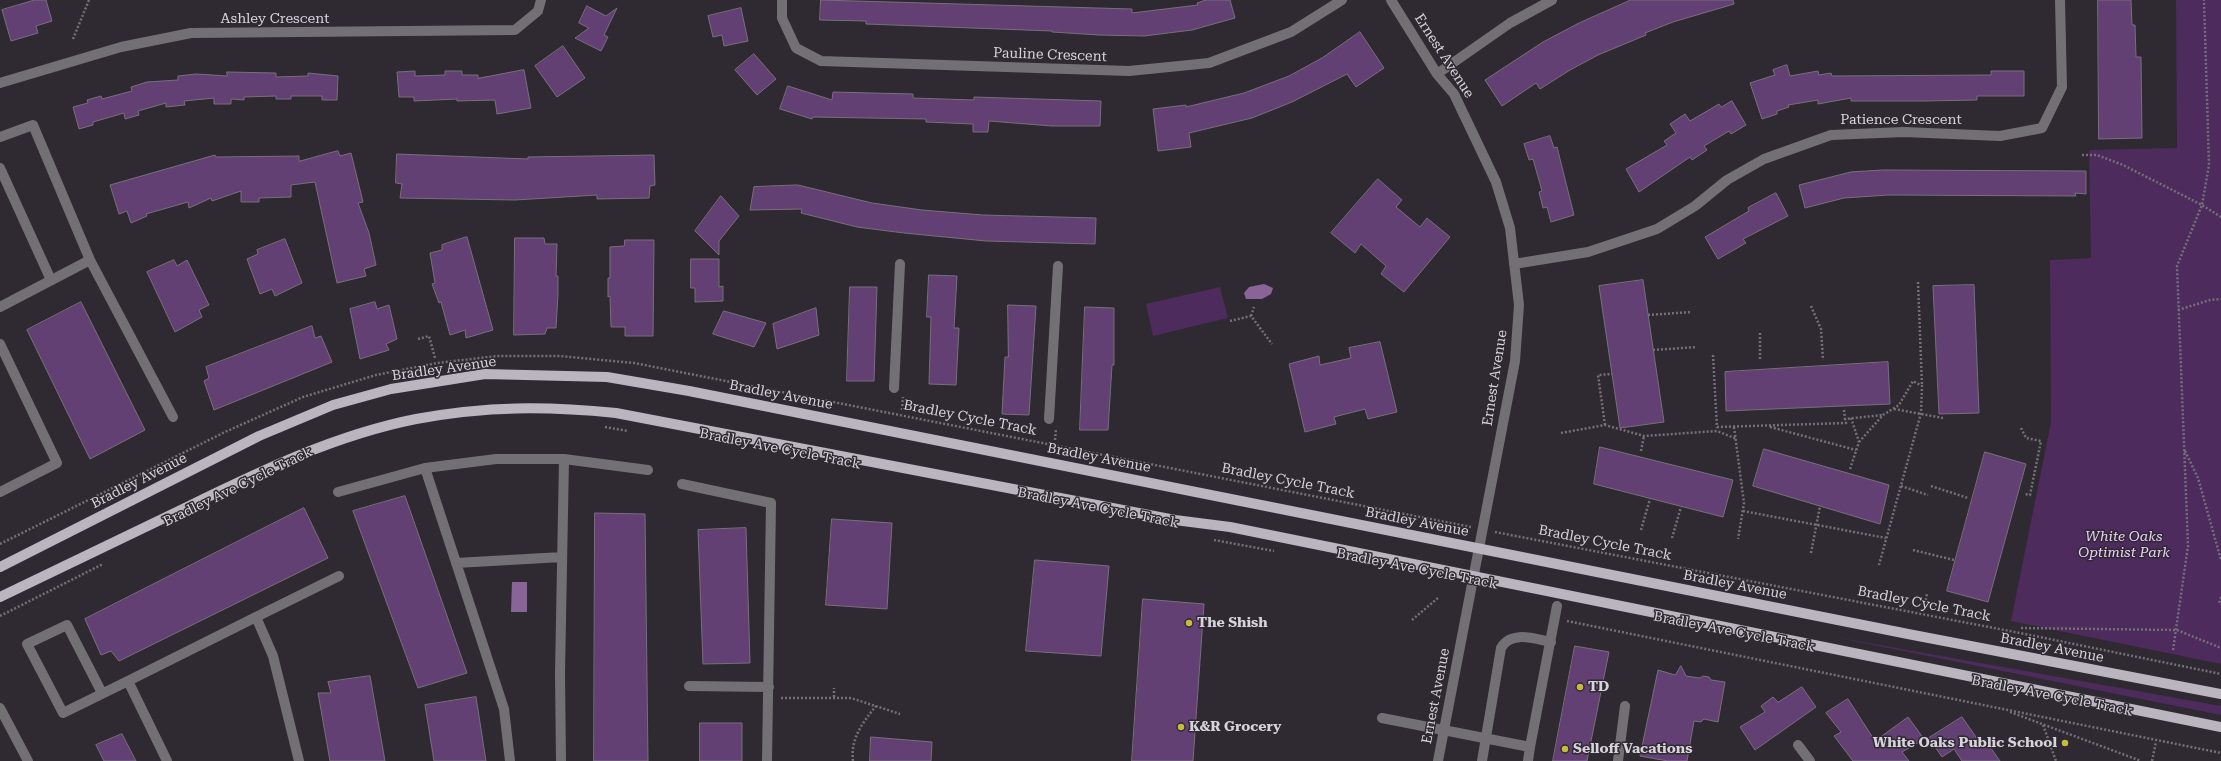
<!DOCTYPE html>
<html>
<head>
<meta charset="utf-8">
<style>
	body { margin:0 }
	canvas { display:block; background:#2f2932 }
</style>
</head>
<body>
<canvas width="2221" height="761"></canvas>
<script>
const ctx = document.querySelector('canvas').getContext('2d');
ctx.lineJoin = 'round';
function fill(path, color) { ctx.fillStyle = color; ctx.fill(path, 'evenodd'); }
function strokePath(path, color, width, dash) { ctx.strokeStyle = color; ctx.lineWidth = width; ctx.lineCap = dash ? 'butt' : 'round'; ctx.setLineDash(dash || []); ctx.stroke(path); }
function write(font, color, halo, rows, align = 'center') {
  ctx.font = font + ' "Roboto Serif",serif'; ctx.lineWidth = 3; ctx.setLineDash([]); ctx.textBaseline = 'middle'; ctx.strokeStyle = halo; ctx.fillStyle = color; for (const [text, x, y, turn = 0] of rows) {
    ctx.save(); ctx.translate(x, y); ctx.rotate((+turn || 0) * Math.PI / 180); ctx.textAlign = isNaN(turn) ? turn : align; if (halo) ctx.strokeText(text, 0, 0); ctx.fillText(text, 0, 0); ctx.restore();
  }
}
const green = new Path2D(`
	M2176,0H2221V664L2011,621L2051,422L2050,260L2091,258L2089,150L2177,148Z
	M1220,287L1228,318L1153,336L1146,304Z
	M1829,636L2221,706V715Z`);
const water = new Path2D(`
	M1264,284L1273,288L1271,294L1262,299H1246L1244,293L1249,287Z
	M512,582H527V612H511Z`);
const building = new Path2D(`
	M35,0H46L52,21L36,26L38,33L11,41L2,10Z
	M821,0L1132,9V13L1198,5L1197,3L1206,0H1230L1235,18L1192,30L1144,36L1099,35L1052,32V31L866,24V21L820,20Z
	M1631,0H1733L1734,4L1673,22L1645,33L1646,35L1598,55L1570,70L1540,89L1536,83L1502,106L1485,80L1543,42L1579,23Z
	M2098,0H2131L2132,25H2135L2136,57H2141L2142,138L2099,139Z
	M587,6L606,16L617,8L604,35L608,37L601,51L575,38L589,28L579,23Z
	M741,8L748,41L724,46L722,35L713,37L708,16Z
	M1360,32L1384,68L1356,87L1347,74L1292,102L1252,118L1189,133L1191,147L1158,151L1153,109L1186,105V107L1244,93L1289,76L1322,58Z
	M563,46L585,78L557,97L535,66Z
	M754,54L776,79L757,95L735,70Z
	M1787,65L1790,76L1818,71L1819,75L1831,73L1832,76L1991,75V71H2024V96H1977V100L1924,101H1851V98L1818,104V100L1788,105L1789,107L1777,111V114L1762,119L1750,83L1775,75L1773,70Z
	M524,70L531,108L497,114L495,100L457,101V99L414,101V97H399L397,72L415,71V76L445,75V71H462V75H478V78Z
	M227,72L276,73V77L308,76V73L338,76L337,100H322V96H291V99H276V96L244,97V100L231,99V104H214V98L184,101L185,105L166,107V103L138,111L139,115L125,119L124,113L93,122V125L79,129L73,107L88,103L87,100L101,96L102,99L132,91L131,87L147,82L178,80V76L196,74L227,76Z
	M788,86L832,100L833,92L913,94V98L974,100V97L1101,101L1100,126H1052L989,121L988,132H973V124L926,122V119L813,117L812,119L780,109Z
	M1732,101L1746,125L1731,134L1729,131L1704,146L1707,150L1692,160L1690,157L1639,192L1626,169L1667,145L1664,141L1676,133L1670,124L1685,114L1690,121L1719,104L1721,107Z
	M1550,136L1554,148L1557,147L1574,215L1551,222L1547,207L1543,208L1539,192L1542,191L1533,159L1529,160L1524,144Z
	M338,151L340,156L351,153L363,202L358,203L369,233L376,265L364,269L366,276L337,283L315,182L291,185V197L259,198V202H241V191L212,201L211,198L189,208L188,202L146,214L147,216L131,223L127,211L119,214L110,185L215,155L216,157L299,156V161Z
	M397,154L528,159V157L654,155L655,185L650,186L649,198L597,199V195L515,200L400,198L402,184L396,183Z
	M1883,170L2086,171V194L2075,193L2076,196L1888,195L1844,198L1805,208L1799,185L1851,172Z
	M1378,179L1402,200L1396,207L1420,227L1427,218L1450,237L1404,292L1381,274L1386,266L1361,244L1355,253L1331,233Z
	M798,185L872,203L922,210L983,215L1096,218L1095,244L986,241L904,233L857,227L801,213L802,209L750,210L754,187Z
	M1776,193L1788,216L1743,239L1746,243L1718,259L1705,237L1749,211L1748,208Z
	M721,196L739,216L719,241V255L695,231Z
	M467,237L493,330L466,338L465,330L450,335L441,302L439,303L432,284L435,283L430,253L442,250V245Z
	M515,238H544L545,244H557L556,276H558V294L556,328H547L545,334L514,335Z
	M285,239L302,283L275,296L272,289L260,294L247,259L258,254L257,250Z
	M625,240H654L653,336H625V327H611L610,296L608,297V278H610V247L624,246Z
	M691,259H719V287L723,286V301L695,302V288H691Z
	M174,260L177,266L187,260L209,305L199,310L202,317L175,332L147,272Z
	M929,275L957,276L954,328H959L956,385L929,384L931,317H927Z
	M1643,280L1664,422L1620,428L1599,286Z
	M1974,285L1979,413L1939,414L1933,286Z
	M850,287H877L874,381H847Z
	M81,302L145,430L90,459L27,330Z
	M375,302L377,309L389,305L397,339L386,344L389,350L360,359L350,309Z
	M1008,305L1036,306L1029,415L1002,414L1005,357H1008Z
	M1085,307L1114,308V365H1112L1108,430H1080Z
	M816,308L819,335L777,349L773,324Z
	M724,311L766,323L754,347L713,334Z
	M312,326L315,338L321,336L332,362L214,410L204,381L209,378L206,367Z
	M1380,342L1397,412L1368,419L1365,409L1334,417L1336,424L1305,432L1289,364L1319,356L1320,365L1351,358L1349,348Z
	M1888,362L1890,404L1726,411L1725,372Z
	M1600,447L1733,480L1723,517L1594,484Z
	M1764,449L1889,485L1880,524L1753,486Z
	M1985,452L2026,464L1988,602L1947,591Z
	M405,496L467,673L418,688L353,511Z
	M304,508L328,558L119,661L111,651L101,655L85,619Z
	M595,513L645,514L648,761H594Z
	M832,519L892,523L887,609L826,605Z
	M746,528L750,663L703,664L698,530Z
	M1035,560L1109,566L1101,656L1026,651Z
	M1143,599L1204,604L1193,761H1132Z
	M1575,646L1609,652L1587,761H1553Z
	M1681,666L1686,676L1700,678L1703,676L1709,677L1711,680L1725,682L1718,722L1704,719L1701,722L1694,721L1687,761H1668L1640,756L1658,670L1675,675Z
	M370,676L385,761H330L318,693H331L328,682Z
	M1802,687L1816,707L1755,750L1740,727L1765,712L1761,706L1773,697L1778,702Z
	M476,697L486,761H434L425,705Z
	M1848,699L1875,741L1908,717L1924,739L1902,752L1909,761H1853L1834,736L1841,732L1826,713Z
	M1962,717L1983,747L1988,744L2000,761H1962L1954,749L1942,757L1929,738Z
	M700,723H742V761H700Z
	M122,734L136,761H104L96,745Z
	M871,737L932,742L931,761H870Z`);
const path = new Path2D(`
	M73,39L89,0
	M2082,155H2097L2123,165L2202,205L2221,217
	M1918,282L1922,386
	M1811,306L1821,329L1823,360
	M2178,310L2210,300L2221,299
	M1648,315L1692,312
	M1251,316L1254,307
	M1230,321L1251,316L1272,344
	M1760,333V360
	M418,339L429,336L435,358
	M1653,350L1697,347
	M1713,355L1717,428
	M1894,409L1943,418
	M902,410L903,397
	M1844,410L1845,419
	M1605,425L1598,375L1612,374
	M605,427L628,431
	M1717,427L1846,423L1845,419L1883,415
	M1734,427L1744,503L1738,539
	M1770,427L1856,450
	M2021,428L2026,438L2041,441L2030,495L2024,494
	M1561,433L1605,425L1644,436L1717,431L1737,439
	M1055,440L1056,429
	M1859,442L1883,415L1899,405L1913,381L1922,386L1921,413L1879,565
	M1641,451L1644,436
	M2185,451L2198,478L2221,560
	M1850,469L1859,442L1851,418
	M1901,486L1928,495
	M1931,486L1968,498
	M1743,511L1886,538
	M1641,530L1650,499
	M1495,532L2020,633L2221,674
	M1672,538L1681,507
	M1214,540L1274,551
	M0,544L225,432L303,397L376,375L437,363L497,356H560L634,363L1471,527
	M1913,550L1954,560
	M1811,553L1820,506
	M2221,597L2219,603L2221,604
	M1924,608L1927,594
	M0,616L103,564
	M1412,620L1439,597
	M1567,621L2221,753
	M2021,628L2177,630L2221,648
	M2173,650L2188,546L2177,266L2202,205L2209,165L2204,0
	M834,697V688
	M781,698H851L900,714
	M2010,712L2141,761
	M2043,725L2056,761
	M853,761C850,739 863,722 876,706
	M2152,761L2156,742`);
const minor = new Path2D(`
	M782,0V18L796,48L821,61L1129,71L1209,63L1291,32L1342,0
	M1391,0L1437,74L1454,94L1496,182L1510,228L1519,305L1515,361L1438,761
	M1437,74L1510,23L1552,0
	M0,83L121,47L191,33L515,30L538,11L541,0
	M0,137L33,125L90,260L173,417
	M0,168L51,280
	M1514,264L1588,252L1657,229L1695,206L1727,180L1764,159L1831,135L1904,132L2000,136L2042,128L2062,87L2060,0
	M0,307L90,260
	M0,344L57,463L0,492
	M894,388L900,264
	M1049,419L1058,266
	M564,459L648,470
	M682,484L771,503L767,761
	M338,492L425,468
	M456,563L562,557
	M256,617L339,576
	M689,686L769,687
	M102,693L67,625L27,644L63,713L128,681
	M0,708L28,761
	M1382,718L1530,747L1557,606
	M1798,745L1810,761
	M167,761L128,681L256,617L273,656L299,761
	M510,761L504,709L425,468L496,459H564L560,673L561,761
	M1482,761L1501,648C1511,630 1535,639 1551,642
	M1528,761L1530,747
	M1618,761L1625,706`);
const major = new Path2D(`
	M0,567L259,436L333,405L391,389L485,374L607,377L689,391L1908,634L2221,694
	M0,597C62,567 124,537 187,507C261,471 335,435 416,419C487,406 545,406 616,413L1175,520L1230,527L2221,727`);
const markers = [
	[1189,623,4,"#c6bc3c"],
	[1580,687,4,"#c6bc3c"],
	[1181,727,4,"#c6bc3c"],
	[2065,743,4,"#c6bc3c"],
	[1565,749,4,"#c6bc3c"]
];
const streetNames = [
	["Ashley Crescent",275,19],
	["Pauline Crescent",1050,55,2],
	["Ernest Avenue",1444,56,57],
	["Patience Crescent",1901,120],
	["Bradley Avenue",444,369,-8],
	["Ernest Avenue",1495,378,-81],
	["Bradley Avenue",781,395,11],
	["Bradley Cycle Track",970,418,11],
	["Bradley Ave Cycle Track",780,449,11],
	["Bradley Avenue",1099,458,11],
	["Bradley Avenue",139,481,-27],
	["Bradley Cycle Track",1288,481,11],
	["Bradley Ave Cycle Track",238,487,-26],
	["Bradley Ave Cycle Track",1098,508,11],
	["Bradley Avenue",1417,522,11],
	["Bradley Cycle Track",1605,543,11],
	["Bradley Ave Cycle Track",1417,569,11],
	["Bradley Avenue",1735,585,11],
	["Bradley Cycle Track",1924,604,11],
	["Bradley Ave Cycle Track",1734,632,11],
	["Bradley Avenue",2052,648,11],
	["Ernest Avenue",1436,696,-79],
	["Bradley Ave Cycle Track",2052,696,11]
];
const parkNames = [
	["White Oaks",2124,537],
	["Optimist Park",2124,553]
];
const poiNames = [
	["The Shish",1197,623],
	["TD",1588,687],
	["K&R Grocery",1189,727],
	["White Oaks Public School",2057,743,"right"],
	["Selloff Vacations",1573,749]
];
fill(green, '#4d2b5c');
fill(water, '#886499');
fill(building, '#634073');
strokePath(building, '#776f7a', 1);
strokePath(path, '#756f78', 2.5, [2, 2]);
strokePath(minor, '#737075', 10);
strokePath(major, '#bbb5bf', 10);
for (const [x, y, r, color] of markers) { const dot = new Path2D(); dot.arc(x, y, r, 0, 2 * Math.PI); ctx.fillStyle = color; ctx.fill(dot); strokePath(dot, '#2f2932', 1.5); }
write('14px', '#d7d3da', '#2f2932', streetNames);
write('italic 14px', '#eecefe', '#2f2932', parkNames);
write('bold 14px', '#d7d3da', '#2f2932', poiNames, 'left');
</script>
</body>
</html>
